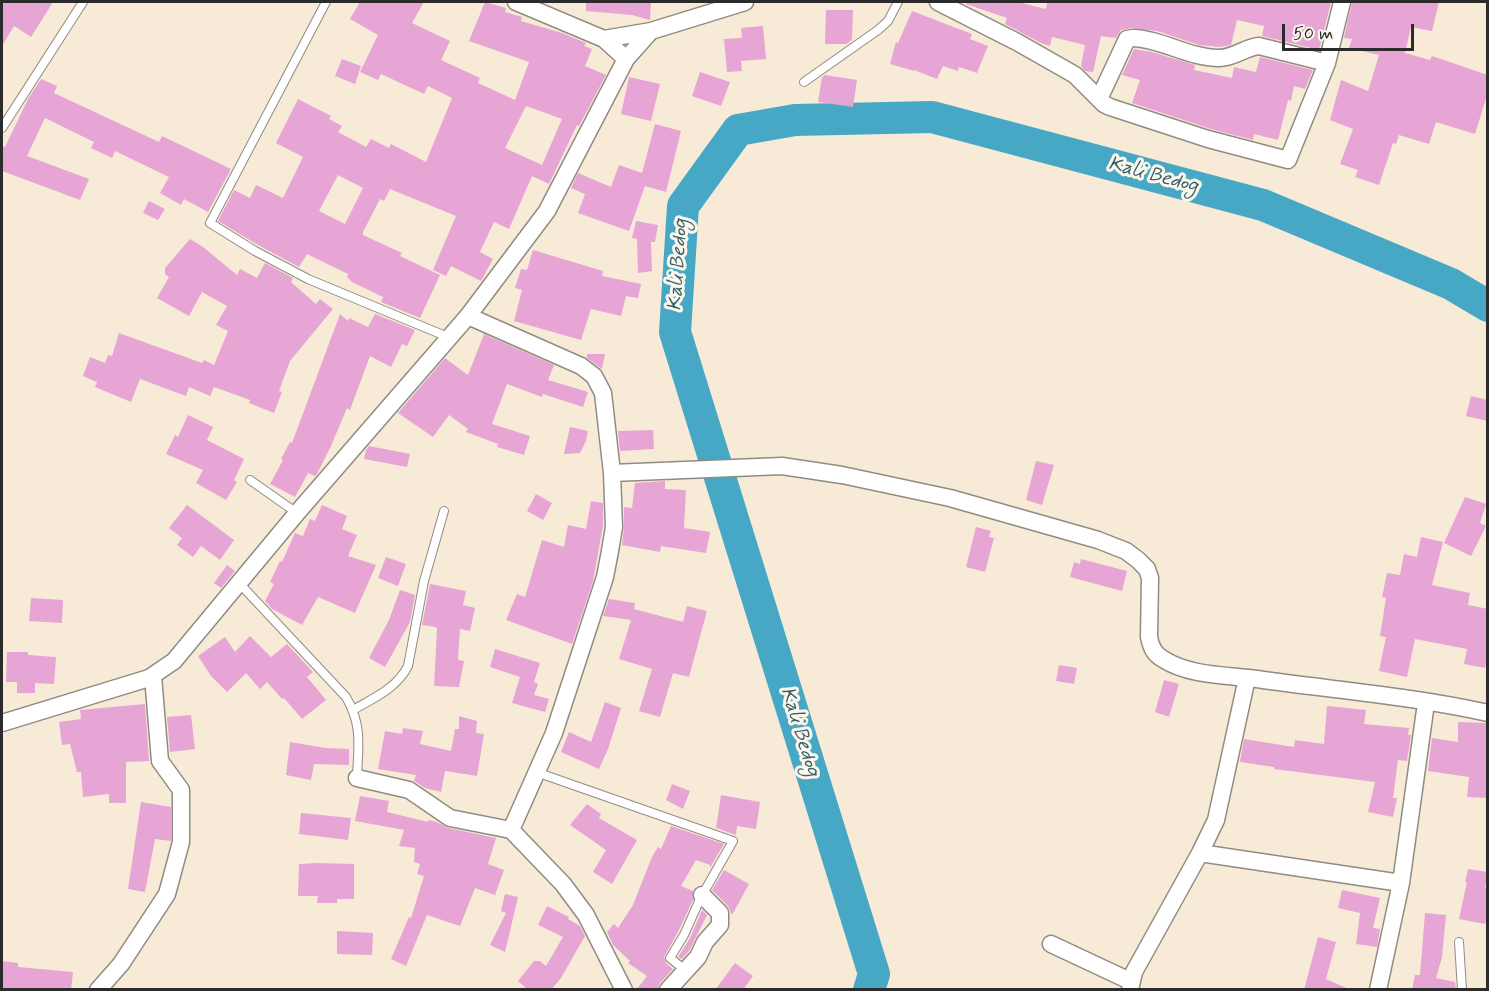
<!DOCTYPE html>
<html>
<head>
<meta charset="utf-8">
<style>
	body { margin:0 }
	#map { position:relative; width:1489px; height:991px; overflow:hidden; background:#f7ebd7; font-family:Mynerve,sans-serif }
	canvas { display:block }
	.frame { position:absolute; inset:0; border:3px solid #2b2b2b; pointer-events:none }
	.scale { position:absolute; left:1282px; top:24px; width:132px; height:27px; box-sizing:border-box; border:3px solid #2b2b2b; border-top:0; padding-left:8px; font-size:18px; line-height:21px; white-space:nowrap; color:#2b2b2b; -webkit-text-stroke:4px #fbf7ec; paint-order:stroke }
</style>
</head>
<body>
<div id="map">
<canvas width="1489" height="991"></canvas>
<div class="frame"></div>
<div class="scale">50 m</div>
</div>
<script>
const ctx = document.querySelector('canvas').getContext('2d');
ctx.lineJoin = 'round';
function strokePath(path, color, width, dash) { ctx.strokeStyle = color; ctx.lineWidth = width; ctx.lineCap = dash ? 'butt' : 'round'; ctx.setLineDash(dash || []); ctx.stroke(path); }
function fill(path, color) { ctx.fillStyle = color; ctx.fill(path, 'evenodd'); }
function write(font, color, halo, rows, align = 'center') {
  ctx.font = font + ' Mynerve,sans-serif'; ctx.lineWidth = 6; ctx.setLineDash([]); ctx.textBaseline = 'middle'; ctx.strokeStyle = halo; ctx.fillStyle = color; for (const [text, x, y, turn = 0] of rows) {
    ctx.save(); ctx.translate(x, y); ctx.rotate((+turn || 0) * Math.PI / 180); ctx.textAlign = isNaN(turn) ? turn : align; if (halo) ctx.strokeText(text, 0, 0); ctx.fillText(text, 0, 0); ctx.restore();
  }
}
const river = new Path2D(`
	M869,990L874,974L675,332L683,206L738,130L795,120L932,117L1263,205L1451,284L1488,306`);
const building = new Path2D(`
	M2,2H53L31,37L14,26L2,46Z
	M360,2H424L412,23L450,41L441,60L480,78L478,83L515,100L529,62L469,41L485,2L506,8L505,12L522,17L521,21L562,33L586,43L584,46L592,49L585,66L606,75L579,126L577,125L549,184L532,176L509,229L494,222L480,252L493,259L481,281L451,266L446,276L433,270L456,216L390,189L384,201L380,199L363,232V235L402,253L400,256L440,275L420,318L381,302L383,297L352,282L347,277L348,274L307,254L299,267L258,245L218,221L234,190L250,198L256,185L283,198L303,157L276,143L298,99L331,116L329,119L342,126L338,132L366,147L371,139L389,148L391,144L426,162L452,98L428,86L424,94L381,74L378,80L360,72L378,35L350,19ZM526,106L562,119L542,165L505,148ZM338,175L363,188L345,224L319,211Z
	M586,2H651L650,20L632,15L586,11Z
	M966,2H1018L1046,9L1047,2H1331L1319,50L1262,36L1264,26L1237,20L1231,45L1219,47L1199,45L1157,31L1132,28L1121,30L1116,38L1101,36L1093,72L1085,71L1081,66L1085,45L1052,37L1050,46L1041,43L1005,24L1007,18L966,4Z
	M1352,2H1439L1432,31L1411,27L1405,53L1430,60L1432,56L1488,75V92L1475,134L1436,122L1429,144L1399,135L1396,144L1393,143L1379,185L1355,177L1358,170L1340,164L1353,129L1330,120L1341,80L1368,91L1379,55L1349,48L1352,39L1344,38Z
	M826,10H853L852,40L846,44H825Z
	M912,11L972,34L970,39L988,46L977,73L959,67L958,71L943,66L937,79L914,70V71L890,64L896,42L898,43Z
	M763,26L766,59L741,61L742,71L727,72L724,39L742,38L741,28Z
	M1134,49L1152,52L1195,65L1194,70L1232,78L1234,67L1256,72L1260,57L1313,70L1305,89L1294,86L1291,101L1288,100L1278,140L1254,134L1253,140L1211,129L1132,103L1140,80L1122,75Z
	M342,59L361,66L355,84L335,76Z
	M700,72L730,82L721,106L692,96Z
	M825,75L857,80L853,107L818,102L822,77Z
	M629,77L660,84L651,121L621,114Z
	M41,79L57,86L54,93L159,142L162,136L231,169L208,212L184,199L181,205L160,193L169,177L115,151L112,158L91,148L94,142L45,118L27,156L89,179L80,200L2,171V146L5,147L28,99Z
	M655,124L681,131L666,192L645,186L629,231L578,213L585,194L571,188L578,173L611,187L619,165L642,173Z
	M149,201L165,209L158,220L143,213Z
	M636,221L658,225L655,242H651L652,271L638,273L637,239L632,238Z
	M190,239L203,247L237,275L240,269L257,278L265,263L293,278L291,282L316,304L320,299L333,309L290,361L279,391L282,392L274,413L249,403L250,400L214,387L210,396L189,387L186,396L140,379L131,402L95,387L97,382L83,376L90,357L105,363L108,355L112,356L119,333L202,363L204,360L214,365L228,331L216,325L227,306L202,292L189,316L157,298L169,277L165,274V268Z
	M533,250L603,271L602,276L641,284L638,298L626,296L621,316L591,309L581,340L514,321L522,290L515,288L521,269L527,270Z
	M340,314L348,321L349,318L368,327L375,314L415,330L407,346L402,344L391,367L370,356L350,410L347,408L331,446L317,474L315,476L308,473L295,497L270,484L283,460L281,459L290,442L292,443Z
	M484,334L554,365L548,380L588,392L583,407L543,394L542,397L507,384L492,424L530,436L524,455L497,447L498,444L466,432L468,429L449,415L433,437L398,413L445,358L468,375Z
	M587,354H605L602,369L587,358Z
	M1471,396L1488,400V421L1466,416Z
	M188,415L213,427L207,440L244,459L234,480L237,482L226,500L196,483L203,470L166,454L175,435L178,437Z
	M570,427L588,431L586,441L580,453L564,454Z
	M653,430L654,449L620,451L618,431Z
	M369,446L410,454L407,467L364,459L366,450Z
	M1036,461L1054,465L1042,505L1026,500Z
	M665,481V489L686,490L684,528L710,532L706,553L661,546L660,552L622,545L624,527V507L632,508L635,483Z
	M536,494L552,503L543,520L527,511Z
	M1465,497L1486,504L1480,523L1486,526L1471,556L1444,543Z
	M591,501L603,503V526L593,581L572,644L506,620L517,594L525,597L542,540L564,547L568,525L586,529Z
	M187,505L234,540L220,560L201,546L193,557L177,545L182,538L169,528Z
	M322,505L347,516L342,529L357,535L348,556L376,565L355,613L318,597L302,625L272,609L265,601L274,584L270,582L280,561L282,562L295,533L303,536L310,519L315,521Z
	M976,527L991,531L989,537L994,538L985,572L966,567Z
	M1421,537L1443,542L1432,585L1470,593L1468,605L1488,609V654L1485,668L1464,664L1467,649L1415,639L1407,677L1379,671L1386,637L1380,636L1386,598L1382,597L1387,573L1400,575L1404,554L1417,557Z
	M386,557L406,564L398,586L378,578Z
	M1081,559L1127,571L1122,591L1070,577L1074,562L1080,564Z
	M227,565L235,571L221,588L214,583Z
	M430,584L466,591L463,605L475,608L470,631L460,629L458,660L464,661L459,687L434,686L437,629L436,627L422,625Z
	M400,590L415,595L410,622L385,667L369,658L389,620Z
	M31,598L63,600L62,623L29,621Z
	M609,599L635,603L634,609L683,622L687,606L707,611L689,677L673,673L660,717L639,711L652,669L619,659L631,620L603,616Z
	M250,636L271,657L287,644L313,672L307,677L326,700L302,719L284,698L282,699L267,682L260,689L246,673L227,692L211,676L198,656L225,637L235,652Z
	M495,649L540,663L534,682L538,684L534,695L549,699L545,712L512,703L520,677L490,667Z
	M7,652H28V655L56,657L54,684L35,683V693H17V682H6Z
	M1059,665L1077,668L1074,684L1056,681Z
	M1164,680L1179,684L1169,717L1155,712Z
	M605,702L621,708L608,749L599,769L561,752L569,732L591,742Z
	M145,704L149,761L126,762V803H109V794L83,797L81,772H77L70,744L62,745L59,722L81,719L80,710Z
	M1327,706L1366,710L1364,724L1409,728L1408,735H1411L1407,761L1398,760L1393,798H1397L1393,817L1368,812L1375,782L1274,769V767L1240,762L1244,739L1294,747L1295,740L1324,744Z
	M191,715L195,749L170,752L167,717Z
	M459,716L477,721L476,733L484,734L477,776L445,771L441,792L425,788L414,781L416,775L378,769L385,731L402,734L403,728L423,731L420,744L451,751L455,729H459Z
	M1458,722L1488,723V798L1467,797L1469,777L1428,771L1432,738L1458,742Z
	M290,742L326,748L349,749V765L314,764L311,780L286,775Z
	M672,784L690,791L683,809L666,800Z
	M721,795L760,802L756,829L737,826L736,835L716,828Z
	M360,796L389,801L387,812L428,822V820L437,822L448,828L496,838L488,864L504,870L495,895L475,888L460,926L427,915L406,966L391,959L409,917L411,918L424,876L417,874L420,864L414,862L415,848L399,846L404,830L355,821Z
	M141,802L171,807V841L155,839L145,892L128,889Z
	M587,804L601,814L599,818L637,840L612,884L593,872L606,850L570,825Z
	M301,813L351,818L348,840L299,834Z
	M671,826L724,844L710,868V865L696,860L681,886L693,891V900L678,932L664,957L666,963L673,969L660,983L658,990H636L647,976L628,963L630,961L613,945L607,932L614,924L618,928L633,905L652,857L658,847L661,849Z
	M318,863L354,864V899H337V903H317L318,896H298L299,864Z
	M1468,869L1488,872L1485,888L1488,889V913L1485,924L1459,919L1467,882H1465Z
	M724,870L749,884L732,915L728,906L712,890Z
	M1342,890L1380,898L1373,928L1380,929L1377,947L1356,944L1360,913L1338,908Z
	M505,894L518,897L505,952L490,945L506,913L501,911Z
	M547,906L569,917L568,919L580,926L585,936L561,978L551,990H528L518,981L534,961H540L546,966L563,937L538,925Z
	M702,910L707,915L689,951L682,959L678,957L690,938Z
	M1425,913L1446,915L1442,957L1436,978L1455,982L1456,990H1412L1415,975H1420Z
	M337,931L373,933L372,955L337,954Z
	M1318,937L1336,942L1326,979L1351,990H1304Z
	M2,961L18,963V967L73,972L71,990H2Z
	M735,963L753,976L743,990H715Z`);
const lane = new Path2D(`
	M326,2L210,223L255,251L308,279L448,337
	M804,82L878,30L888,21L898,2
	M2,128L83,2
	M250,480L297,513
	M239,583L346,697C363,726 358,747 357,778
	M353,710C374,698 397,688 408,666L424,581L444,511
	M536,772L733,841L700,899L684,935L670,958L685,970
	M1459,942L1462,990`);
const street = new Path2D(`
	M516,2L604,39L626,59
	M938,2L1017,42L1075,75L1104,104L1110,107L1208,139L1288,160L1327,63L1342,2
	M604,39L651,31
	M1099,99L1127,39L1133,38C1162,39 1189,58 1219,58C1235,58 1245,47 1259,46L1327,63
	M468,316L581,366L594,376L603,393L612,473L614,527L610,551L605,577L554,733L511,830
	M612,473L782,466L842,475L950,498L1098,540L1126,551L1138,560L1147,569L1150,578L1149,637C1151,647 1154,654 1163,659C1189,676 1227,675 1257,679C1333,690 1412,696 1488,713
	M2,723L149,678L174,661L297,513L468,316L547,211L626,59L651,31L745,2
	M357,778L409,790L450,818L511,830L563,884L586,915L624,990
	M1200,853L1401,883
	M1051,944L1130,981
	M98,990L121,964L167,894L181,842V790L160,761L153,676
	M668,990L698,957L705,942L720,925V913L702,895
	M1130,990L1134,972L1200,853L1216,820L1247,678
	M1378,990L1401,883L1426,703`);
const waterNames = [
	["Kali Bedog",1153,176,15],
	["Kali Bedog",679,265,-86],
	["Kali Bedog",799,732,73]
];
strokePath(river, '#47a8c6', 32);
fill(building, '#e6a5d4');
strokePath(lane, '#918b81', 10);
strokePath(street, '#918b81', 19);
strokePath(lane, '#fff', 8);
strokePath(street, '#fff', 16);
write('italic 20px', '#365d69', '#fbf7ec', waterNames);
</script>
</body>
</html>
